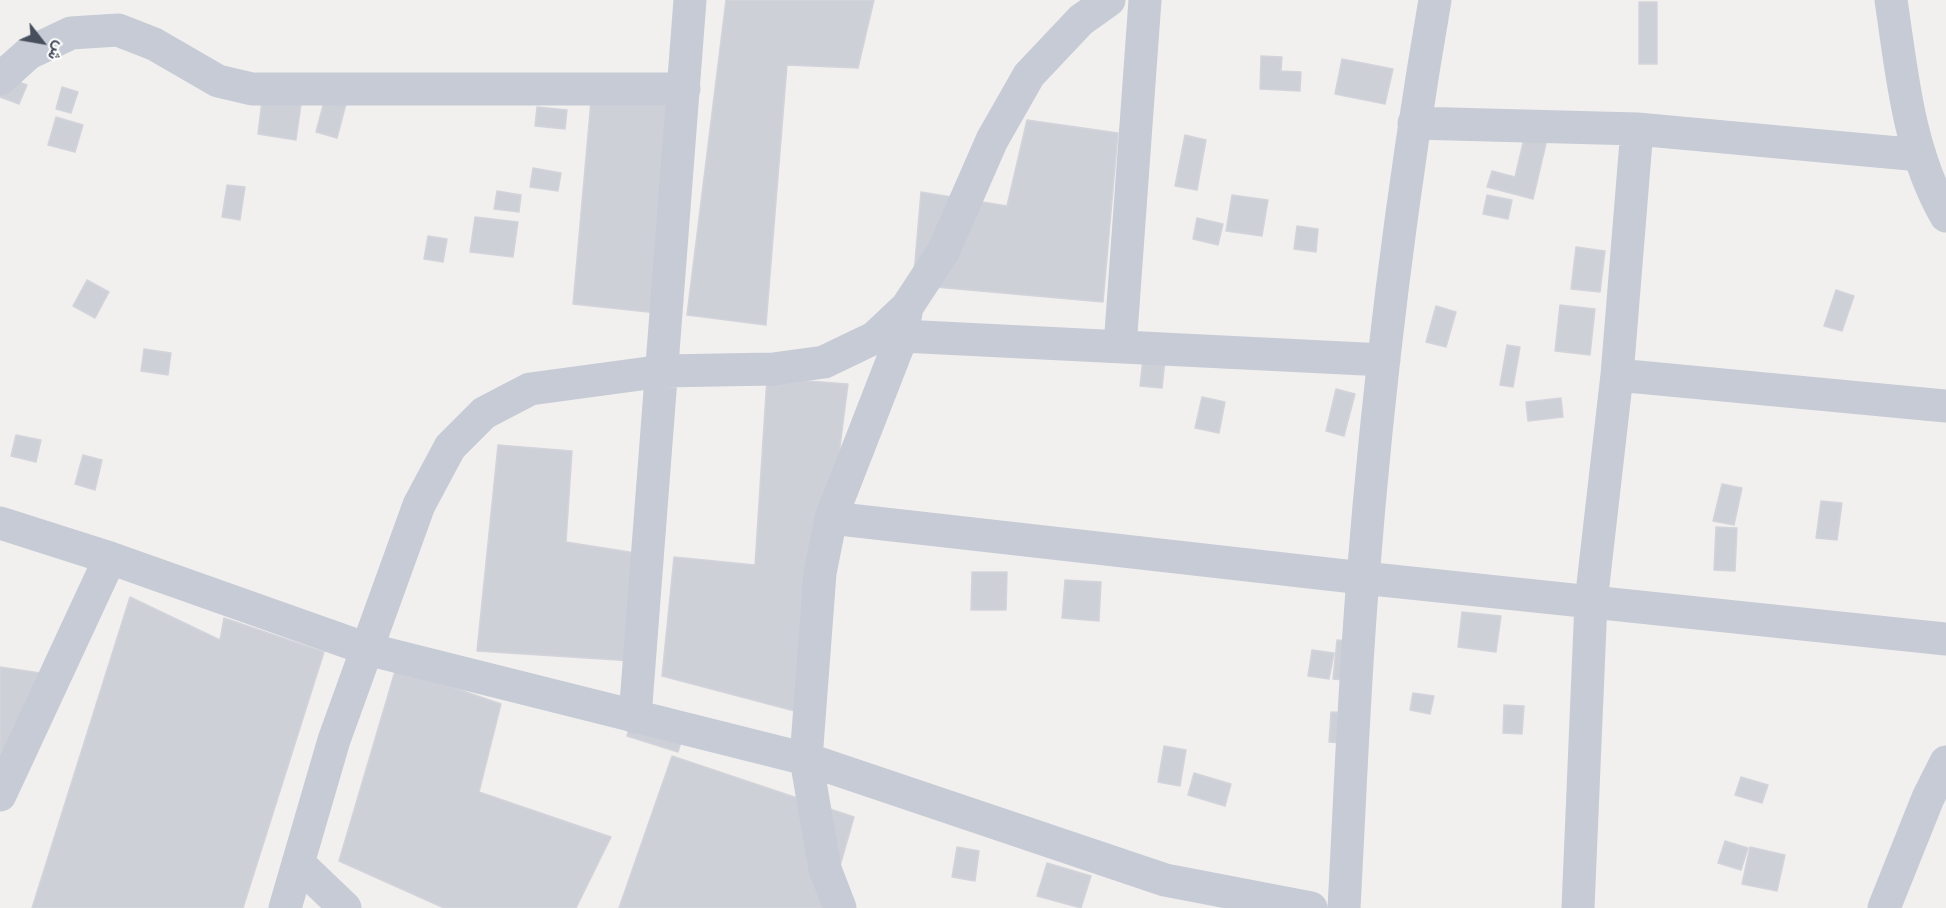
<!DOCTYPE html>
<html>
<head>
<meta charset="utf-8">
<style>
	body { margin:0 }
	#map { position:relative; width:1946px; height:908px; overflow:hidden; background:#f2f0ef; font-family:Ubuntu,Vazirmatn,sans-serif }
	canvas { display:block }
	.north { position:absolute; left:12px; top:12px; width:60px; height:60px; -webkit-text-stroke:4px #fff; paint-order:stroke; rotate:121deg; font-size:16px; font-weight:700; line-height:24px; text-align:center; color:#474e5c }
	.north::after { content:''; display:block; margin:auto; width:21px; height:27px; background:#474e5c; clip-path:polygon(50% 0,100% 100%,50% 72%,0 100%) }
</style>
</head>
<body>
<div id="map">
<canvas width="1946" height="908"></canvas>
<div class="north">ش</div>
</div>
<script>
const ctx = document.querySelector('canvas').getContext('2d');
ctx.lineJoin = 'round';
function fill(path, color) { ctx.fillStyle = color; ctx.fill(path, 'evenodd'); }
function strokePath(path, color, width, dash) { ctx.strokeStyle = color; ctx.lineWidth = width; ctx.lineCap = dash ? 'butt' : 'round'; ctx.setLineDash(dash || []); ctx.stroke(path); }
const building = new Path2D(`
	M726,0H874L858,68L787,65L766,325L687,315Z
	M1639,2H1657V64H1639Z
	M1261,56L1282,57L1281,71L1301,72L1300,91L1260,89Z
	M1342,59L1393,69L1385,104L1335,94Z
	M6,77L27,85L19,104L0,97Z
	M593,78L681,96L667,314L573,304Z
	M62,87L78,92L71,113L56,109Z
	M263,92L302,97L296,140L258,134Z
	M326,94L347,100L337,138L316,132Z
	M537,107L567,110L565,129L535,126Z
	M56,117L83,125L75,152L48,145Z
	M1027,120L1118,133L1103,302L913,285L921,192L1007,206Z
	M1527,126L1549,131L1533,199L1487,187L1492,171L1515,177Z
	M1185,135L1206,140L1197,190L1175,186Z
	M533,168L561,173L558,191L530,187Z
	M227,185L245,187L240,220L222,217Z
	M497,191L521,195L519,212L494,209Z
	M1232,195L1268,200L1262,236L1226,231Z
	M1487,195L1512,200L1508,219L1483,214Z
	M475,217L518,222L513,257L470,252Z
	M1197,218L1223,224L1218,245L1193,239Z
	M1297,226L1318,229L1316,252L1294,249Z
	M428,236L447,239L443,262L424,259Z
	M1576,247L1605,251L1600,292L1571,289Z
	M87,280L109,292L95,318L73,306Z
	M1836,290L1854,296L1842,331L1824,326Z
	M1560,305L1595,309L1590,355L1555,351Z
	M1436,306L1456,312L1446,347L1426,342Z
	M1507,345L1520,347L1513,387L1500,385Z
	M144,349L171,353L168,375L141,371Z
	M1144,349L1166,351L1162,388L1140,386Z
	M767,378L848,384L806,714L662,676L674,557L755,565Z
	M1336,389L1355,394L1344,436L1326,431Z
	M1202,397L1225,402L1219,433L1195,428Z
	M1561,398L1563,417L1528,421L1526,402Z
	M16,435L41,440L36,462L11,456Z
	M498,445L572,451L566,542L642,554L633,661L477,651Z
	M83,455L102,460L95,490L75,484Z
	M1722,484L1742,488L1734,525L1713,521Z
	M1821,501L1842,503L1837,540L1816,538Z
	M1716,527L1737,528L1735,571L1714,570Z
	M972,572H1007L1006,610H971Z
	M1065,580L1101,582L1099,621L1062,618Z
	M130,597L220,640L224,618L324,652L243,908H32Z
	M1462,612L1501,616L1496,652L1458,647Z
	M1337,640L1359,642L1355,681L1333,679Z
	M1312,650L1334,653L1329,679L1308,676Z
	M0,667L47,674L0,774Z
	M396,668L501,704L479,792L611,837L576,908H444L339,861Z
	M1413,693L1434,696L1430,714L1410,710Z
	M1504,705L1524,706L1522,734L1503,733Z
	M1331,712L1357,713L1355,744L1329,742Z
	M631,722L682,738L678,752L627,736Z
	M1164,746L1186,750L1180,786L1158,782Z
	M672,756L854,817L828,908H619Z
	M1194,773L1231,784L1225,806L1188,795Z
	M1741,777L1768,785L1762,803L1735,795Z
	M1725,841L1748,848L1741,870L1718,863Z
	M957,847L979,851L975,881L952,877Z
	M1750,847L1785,855L1777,891L1742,884Z
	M1047,863L1091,876L1081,908L1037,896Z`);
const minor = new Path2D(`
	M1891,0C1902,73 1908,150 1946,216
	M0,79L29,53L71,33L118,30L154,44L218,81L252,89H684
	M1414,123L1637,129L1920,155
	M902,336L1384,360
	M1120,347L1145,0
	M1617,375L1946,406
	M831,518L1363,578L1946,639
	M0,523L110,558L367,649L806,759L1165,880L1311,908
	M635,717L690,0
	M0,795L110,558
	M298,863L345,908
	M285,908L334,740L419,505L450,447L484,413L530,389L663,371L773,369L824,362L874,338L907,307L943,252L992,140L1029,75L1081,20L1109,0
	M840,908L825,869L806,759L820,573L831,518L902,336L907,307
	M1344,908C1350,798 1354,688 1363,578C1378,385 1402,191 1435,0
	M1578,908L1591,602L1617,375L1637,129
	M1884,908L1928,798L1946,762`);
fill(building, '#ced0d7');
strokePath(building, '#d3d4db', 1.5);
strokePath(minor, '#c6cbd6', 33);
</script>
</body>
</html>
